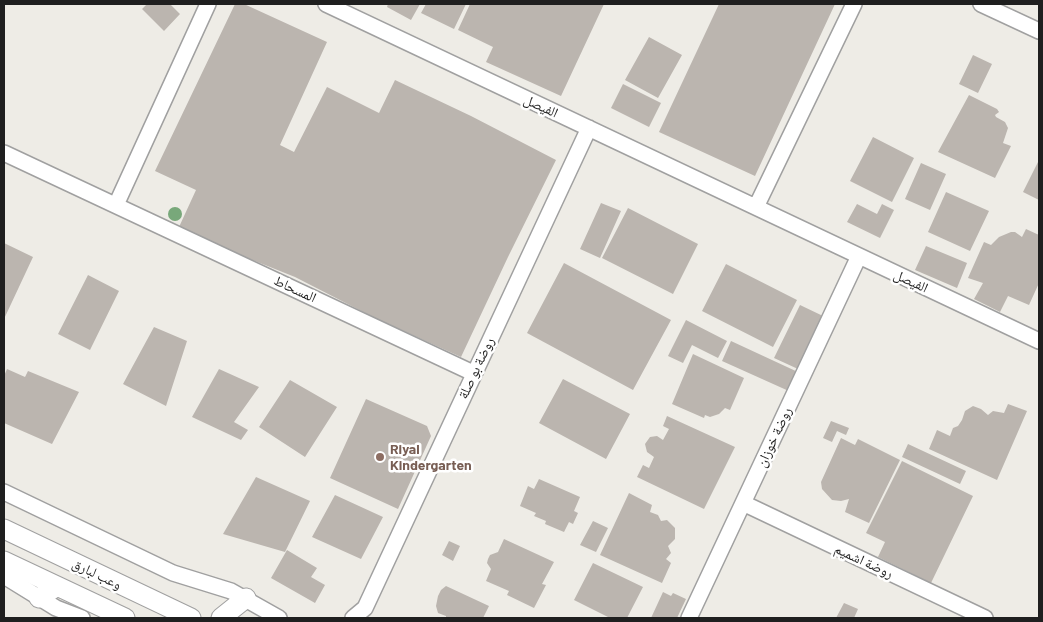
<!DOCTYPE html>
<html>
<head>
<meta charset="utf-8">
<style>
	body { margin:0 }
	#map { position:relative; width:1043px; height:622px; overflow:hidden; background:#eeece6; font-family:Barlow,sans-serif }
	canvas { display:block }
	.frame { position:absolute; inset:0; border:5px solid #1f1f1f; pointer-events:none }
</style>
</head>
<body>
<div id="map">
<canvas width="1043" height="622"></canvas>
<div class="frame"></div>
</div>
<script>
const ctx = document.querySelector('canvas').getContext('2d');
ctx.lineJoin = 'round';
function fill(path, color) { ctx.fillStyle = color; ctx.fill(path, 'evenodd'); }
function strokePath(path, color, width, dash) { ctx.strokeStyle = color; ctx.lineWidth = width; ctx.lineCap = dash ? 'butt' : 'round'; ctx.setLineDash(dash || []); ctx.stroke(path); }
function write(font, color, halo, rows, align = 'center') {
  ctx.font = font + ' Barlow,"Noto Naskh Arabic",sans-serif'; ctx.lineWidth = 5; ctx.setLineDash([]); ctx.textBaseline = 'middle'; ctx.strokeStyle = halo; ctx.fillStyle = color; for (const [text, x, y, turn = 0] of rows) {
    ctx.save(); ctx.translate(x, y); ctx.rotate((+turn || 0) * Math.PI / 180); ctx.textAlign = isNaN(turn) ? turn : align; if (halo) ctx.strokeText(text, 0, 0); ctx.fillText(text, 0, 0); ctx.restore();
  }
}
const building = new Path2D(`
	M147,4H170L180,14L164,31L142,9Z
	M235,4H244L327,42L280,145L294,152L327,87L379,113L395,80L471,116L556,160L508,257L461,357L375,318L295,277L230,251L179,227L196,190L155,171Z
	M388,4H420L411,20L387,7Z
	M426,4H466L454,29L421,13Z
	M470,4H604L561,96L486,62L493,47L458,30Z
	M719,4H835L755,176L659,132Z
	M649,37L682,55L658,98L625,80Z
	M973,55L992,64L978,93L959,84Z
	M623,84L661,103L649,127L611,108Z
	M969,95L997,109L999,112L995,115L996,117L1005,122L1008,128L1003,143L1011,146L995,178L938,152Z
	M873,137L914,158L892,202L850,181Z
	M1039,160V200L1023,192Z
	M921,163L946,174L930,210L905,199Z
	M946,192L989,211L970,251L928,232Z
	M601,203L621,211L600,258L580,249Z
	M857,204L877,214L882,204L894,210L880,238L847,222Z
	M628,208L698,244L673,294L602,258Z
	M1026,229L1039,235V283L1029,305L1008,296L1000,312L974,299L983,283L968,278L984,242L991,245L999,237L1011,232H1015L1022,237Z
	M4,243L33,257L4,319Z
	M926,246L967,263L957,288L915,270Z
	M564,263L671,320L633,390L527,333Z
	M726,264L797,300L773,347L702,311Z
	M88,275L119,291L90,350L58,334Z
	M800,305L823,316L798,369L774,358Z
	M686,320L727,341L718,358L692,345L683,363L668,356Z
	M154,327L187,341L166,406L123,384Z
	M731,341L800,373L791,392L722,361Z
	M693,354L744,378L730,410L725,408L719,414L710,417L705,415L704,418L672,404Z
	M7,369L25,377L28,371L79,392L52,444L4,423V376Z
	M219,369L259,387L234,422L248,430L241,440L192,417Z
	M563,379L630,414L606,459L539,423Z
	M290,380L337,407L305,457L259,427Z
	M366,399L427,426L431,436L398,509L330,478Z
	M1008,404L1027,411L997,480L929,449L937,430L950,436L953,428L958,426L962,420L965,411L973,406L981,409L988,415L993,411L1004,413Z
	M667,416L735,447L704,509L637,477L643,465L649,468L654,457L647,452L645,444L650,437L657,436L663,440L669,429L663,426Z
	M831,421L849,428L846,435L837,431L832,442L823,438Z
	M841,438L855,445L858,439L900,460L869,523L845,512L849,499L841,501L832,500L822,489L821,482Z
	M908,444L966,471L960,484L902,457Z
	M902,461L973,496L931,583L878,557L885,542L866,533Z
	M256,477L310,501L285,552L223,534Z
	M539,479L580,497L574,511L578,513L573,524L569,522L564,532L545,524L546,521L534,516L536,513L520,506L528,486L534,489Z
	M629,493L652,505L650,512L658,515L661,521L667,520L675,528V539L668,546L671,553L666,559L671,563L662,583L600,555Z
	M335,495L383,517L361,559L312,537Z
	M593,521L608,528L596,552L580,545Z
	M504,539L554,562L542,584L546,585L534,608L507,595L509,591L486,581L491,569L487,563L488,559L490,555L498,552Z
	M449,541L460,546L453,561L442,555Z
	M287,550L317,568L311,577L325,585L315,603L271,578Z
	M593,563L643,587L627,618H610L574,600Z
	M446,586L489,606L483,618H446V616L438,613L436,606L438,596L441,590Z
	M663,592L671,596L673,593L686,599L677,618H651Z
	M844,603L858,609L854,618H836Z`);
const minor = new Path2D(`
	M326,4L1039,341
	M981,4L1039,31
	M4,153L473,373
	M116,205L208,4
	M756,207L854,4
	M4,492L173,573L231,591L279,618
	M743,503L985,618
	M4,576L56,608L82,618
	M353,618L365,608L589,128
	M689,618L859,256`);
const tertiary = new Path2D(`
	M4,529L191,618
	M4,561L125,618
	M39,598L57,586
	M221,618L246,598`);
const trees = [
	[175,214]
];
const markers = [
	[380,457,5,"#8d6e63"]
];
const streetNames = [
	["الفيصل",541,106,25],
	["الفيصل",911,281,25],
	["المسحاط",295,289,25],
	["روضة بو صلة",476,368,-65],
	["روضة خوزان",774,437,-65],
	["روضة اشميم",864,561,25],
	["وعب لبارق",97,574,26]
];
const educationNames = [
	["Riyal",390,449],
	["Kindergarten",390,465]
];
fill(building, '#bbb5af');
strokePath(minor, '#a0a0a0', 18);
strokePath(tertiary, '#a0a0a0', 21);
strokePath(minor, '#fff', 15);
strokePath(tertiary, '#fff', 19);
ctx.fillStyle = '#78a87a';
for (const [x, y] of trees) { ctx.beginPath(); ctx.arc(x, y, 7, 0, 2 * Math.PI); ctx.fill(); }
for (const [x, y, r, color] of markers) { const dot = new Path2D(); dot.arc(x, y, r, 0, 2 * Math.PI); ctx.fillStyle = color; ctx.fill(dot); strokePath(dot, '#fff', 2); }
write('14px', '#1f1f1f', '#fff', streetNames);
write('bold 14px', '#785e54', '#fff', educationNames, 'left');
</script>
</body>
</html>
